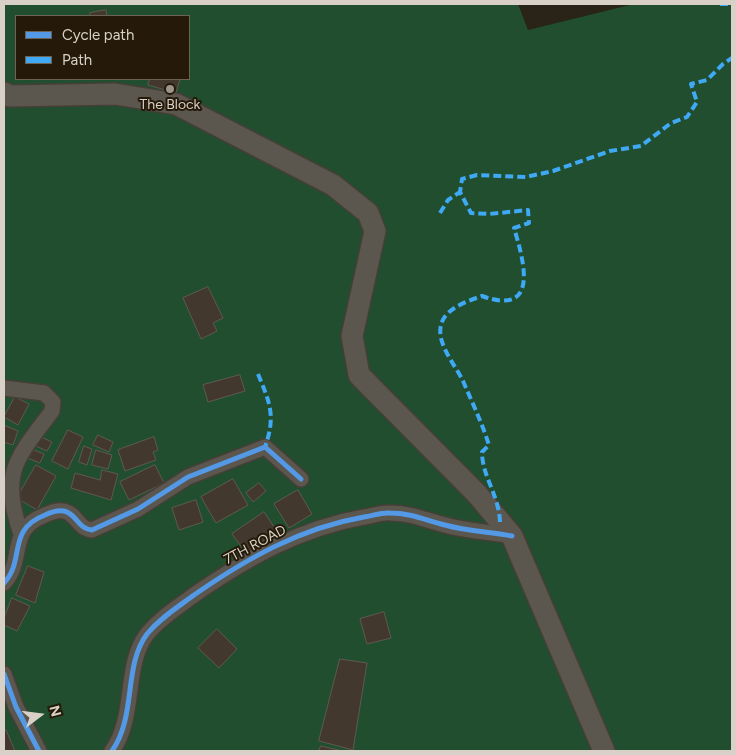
<!DOCTYPE html>
<html>
<head>
<meta charset="utf-8">
<style>
	body { margin:0 }
	#map { position:relative; width:736px; height:755px; overflow:hidden; background:#292318; font-family:Figtree,sans-serif }
	canvas { display:block }
	.frame { position:absolute; inset:0; border:5px solid #d9d1c7; pointer-events:none }
	.legend { position:absolute; left:15px; top:15px; width:175px; height:65px; box-sizing:border-box; background:#251a09; border:1px solid #6d6355; margin:0; padding:6px 9px; list-style:none; font-size:15px; color:#d9d1c7 }
	.legend li { display:flex; align-items:center; gap:10px; height:25px }
	.legend b { width:25px; border:1px solid #6d6355 }
	.north { position:absolute; left:15px; top:690px; width:50px; height:50px; -webkit-text-stroke:4px #251a09; paint-order:stroke; rotate:75deg; font-size:14px; font-weight:700; line-height:20px; text-align:center; color:#d9d1c7 }
	.north::after { content:''; display:block; margin:auto; width:18px; height:22px; background:#d9d1c7; clip-path:polygon(50% 0,100% 100%,50% 72%,0 100%) }
</style>
</head>
<body>
<div id="map">
<canvas width="736" height="755"></canvas>
<div class="frame"></div>
<ul class="legend">
<li><b style="height:6px;background:#5399e6"></b>Cycle path</li>
<li><b style="height:6px;background:#3fa9f5"></b>Path</li>
</ul>
<div class="north">N</div>
</div>
<script>
const ctx = document.querySelector('canvas').getContext('2d');
ctx.lineJoin = 'round';
function fill(path, color) { ctx.fillStyle = color; ctx.fill(path, 'evenodd'); }
function strokePath(path, color, width, dash) { ctx.strokeStyle = color; ctx.lineWidth = width; ctx.lineCap = dash ? 'butt' : 'round'; ctx.setLineDash(dash || []); ctx.stroke(path); }
function write(font, color, halo, rows, align = 'center') {
  ctx.font = font + ' Figtree,sans-serif'; ctx.lineWidth = 4; ctx.setLineDash([]); ctx.textBaseline = 'middle'; ctx.strokeStyle = halo; ctx.fillStyle = color; for (const [text, x, y, turn = 0] of rows) {
    ctx.save(); ctx.translate(x, y); ctx.rotate((+turn || 0) * Math.PI / 180); ctx.textAlign = isNaN(turn) ? turn : align; if (halo) ctx.strokeText(text, 0, 0); ctx.fillText(text, 0, 0); ctx.restore();
  }
}
const green = new Path2D(`
	M4,4H518L528,30L634,4H732V751H4ZM16,16H189V79H16Z`);
const building = new Path2D(`
	M106,10L107,16H90V13Z
	M150,79H180L176,93L148,85Z
	M208,287L223,318L213,323L217,331L201,339L183,298Z
	M240,375L245,391L208,402L203,385Z
	M15,397L29,404L18,425L4,417Z
	M4,425L18,431L13,445L4,442Z
	M68,430L83,437L68,469L52,461Z
	M98,435L113,442L109,452L93,445Z
	M41,437L52,442L47,451L36,446Z
	M154,437L158,450L153,452L156,460L125,471L118,450Z
	M84,446L92,449L87,465L79,462Z
	M29,448L44,454L40,463L25,457Z
	M96,450L112,455L108,469L92,465Z
	M36,465L56,476L37,510L17,498Z
	M155,465L164,483L129,500L120,482Z
	M102,470L118,474L111,500L71,488L75,473L100,480Z
	M233,479L248,505L216,523L201,497Z
	M259,483L266,491L253,502L246,493Z
	M298,490L312,514L289,528L274,504Z
	M196,500L203,522L179,530L172,508Z
	M264,512L277,531L246,553L232,534Z
	M28,566L44,572L35,603L16,595Z
	M12,598L30,606L17,631L4,625V618Z
	M384,612L391,638L367,644L360,619Z
	M217,629L237,649L219,668L198,648Z
	M340,659L367,663L353,750L319,741Z
	M6,730L15,751H4V731Z
	M321,746L343,751H319Z`);
const street = new Path2D(`
	M4,388L44,393L53,402L52,411C16,459 0,472 21,534
	M4,583C26,559 6,530 45,515C51,512 59,510 64,511C77,514 78,529 92,530L138,509L188,477L265,447L301,479
	M4,674L16,707L39,751
	M112,751C137,715 123,666 147,634C160,618 178,607 194,595C246,559 300,528 364,517C372,516 382,512 390,513C411,513 425,520 445,525C466,531 490,532 512,536`);
const secondary = new Path2D(`
	M4,93L10,96L115,94L176,104L333,185L368,213L375,231L352,336L359,375L477,494L512,536L604,751`);
const quiet = new Path2D(`
	M720,4H732
	M440,213L448,200L460,192
	M258,374C270,403 276,416 265,447
	M500,522C499,495 482,476 482,452L489,445C482,423 472,402 463,381C454,362 428,335 447,314C456,305 470,300 482,296C540,317 524,261 514,228L529,223L528,210L489,214L471,213L460,192L462,179L477,175L526,177L553,171L610,151L641,146L671,123L687,117L697,102L691,84L707,80L723,64L732,58`);
const cycleway = new Path2D(`
	M4,583C26,559 6,530 45,515C51,512 59,510 64,511C77,514 78,529 92,530L138,509L188,477L265,447L301,479
	M4,674L16,707L39,751
	M112,751C137,715 123,666 147,634C160,618 178,607 194,595C246,559 300,528 364,517C372,516 382,512 390,513C411,513 425,520 445,525C466,531 490,532 512,536`);
const markers = [
	[170,89,5,"#9b948a"]
];
const poiNames = [
	["The Block",170,105]
];
const streetNames = [
	["7TH ROAD",255,545,-28]
];
fill(green, '#204e2e');
fill(building, '#43382d');
strokePath(building, '#5f5951', 1);
strokePath(street, '#453f37', 18);
strokePath(secondary, '#453f37', 24);
strokePath(street, '#5b564e', 15);
strokePath(secondary, '#5b564e', 21);
strokePath(quiet, '#3fa9f5', 4, [8, 4]);
strokePath(cycleway, '#5399e6', 5);
for (const [x, y, r, color] of markers) { const dot = new Path2D(); dot.arc(x, y, r, 0, 2 * Math.PI); ctx.fillStyle = color; ctx.fill(dot); strokePath(dot, '#251a09', 2); }
write('14px', '#d9d1c7', '#251a09', poiNames);
write('14px', '#d9d1c7', '#251a09', streetNames);
</script>
</body>
</html>
